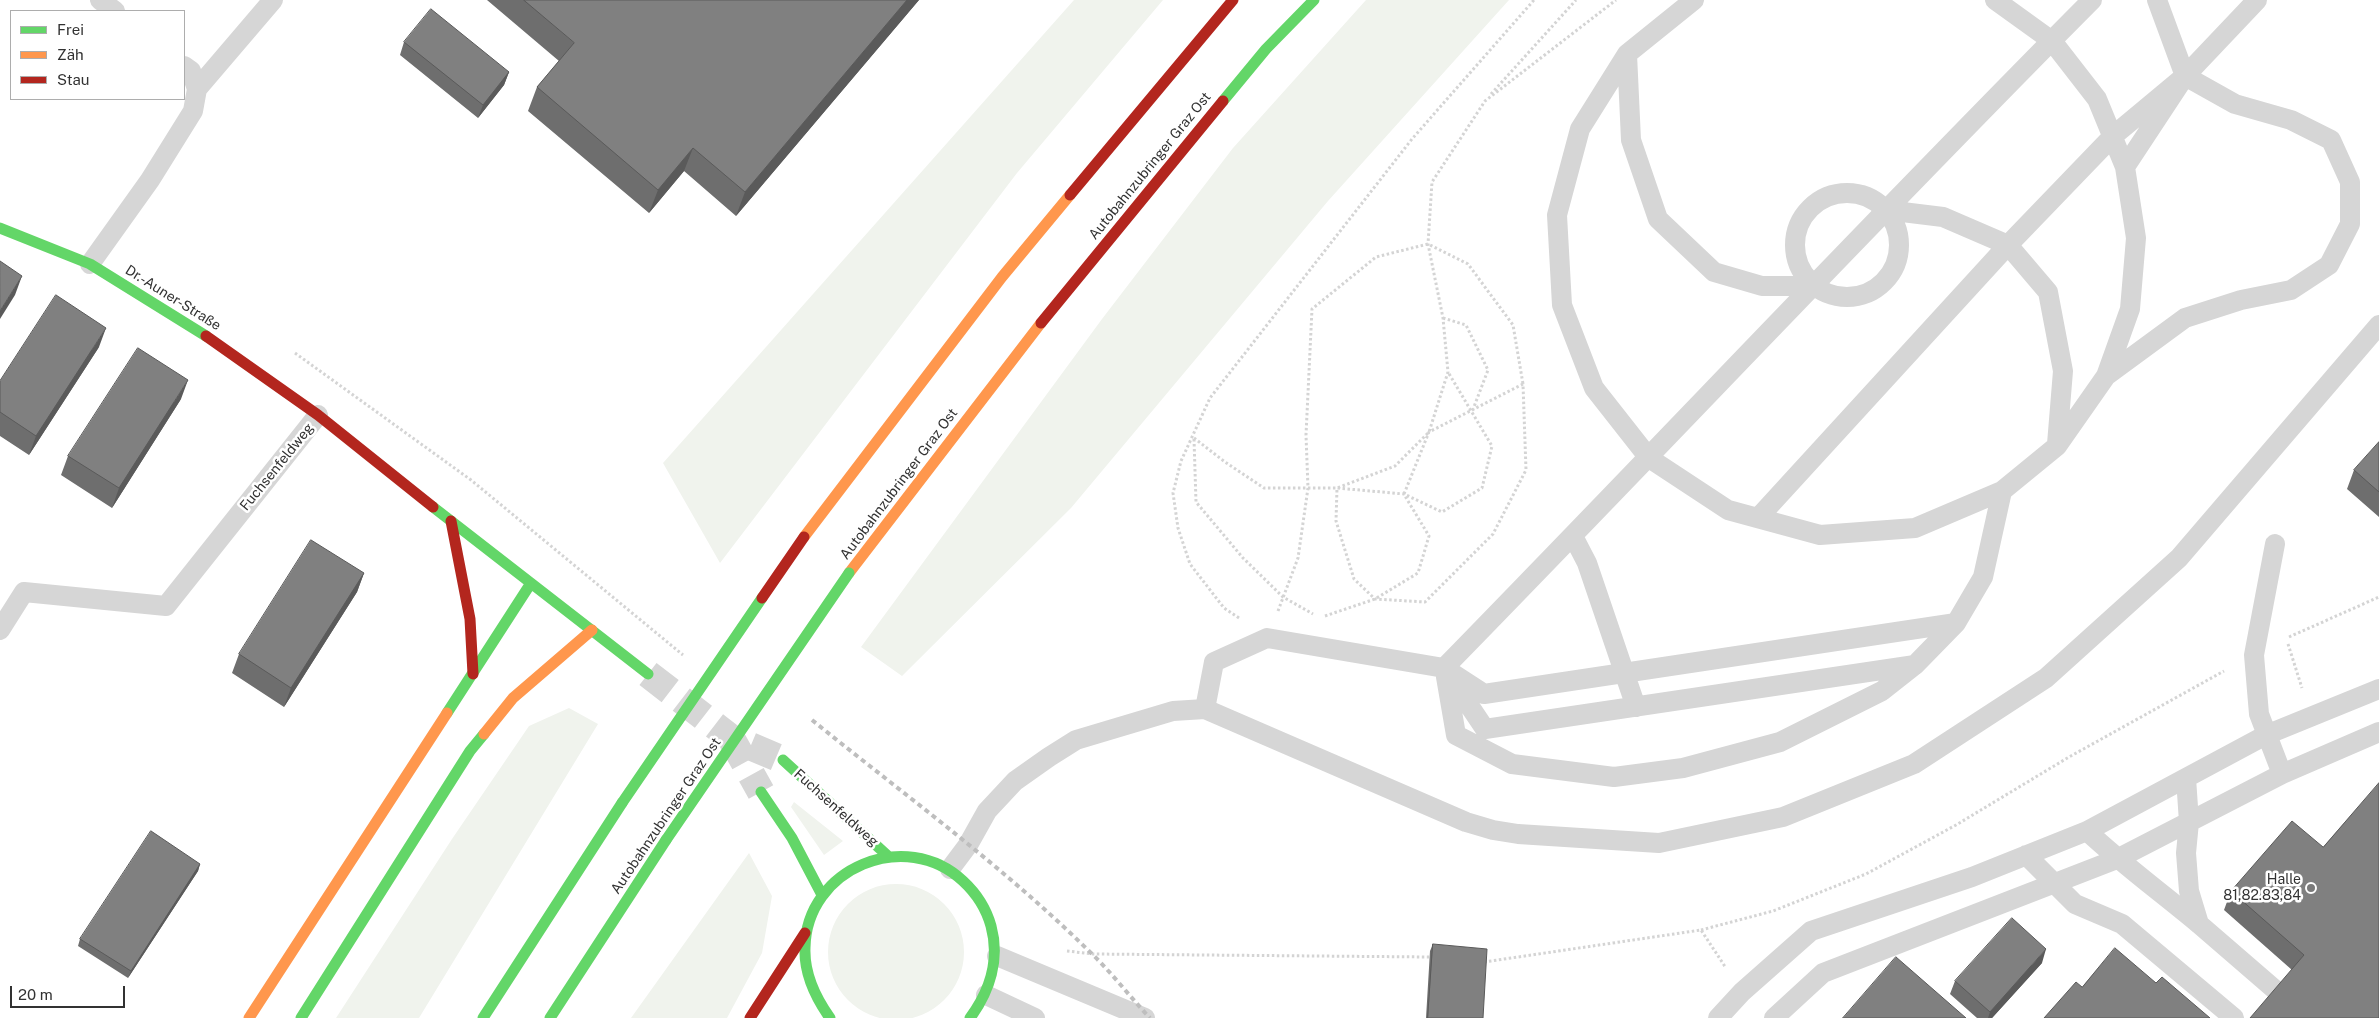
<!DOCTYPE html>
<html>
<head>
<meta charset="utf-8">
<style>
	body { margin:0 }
	#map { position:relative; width:2379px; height:1018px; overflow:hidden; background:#fff; font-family:"Public Sans",sans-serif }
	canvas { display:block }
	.legend { position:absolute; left:10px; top:10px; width:175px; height:90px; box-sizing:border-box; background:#fff; border:1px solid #adadad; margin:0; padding:6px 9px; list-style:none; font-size:15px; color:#323232 }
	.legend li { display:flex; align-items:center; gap:10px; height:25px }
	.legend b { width:25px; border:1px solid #adadad }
	.scale { position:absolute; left:10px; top:986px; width:115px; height:22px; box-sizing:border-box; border:2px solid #323232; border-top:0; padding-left:6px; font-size:15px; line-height:18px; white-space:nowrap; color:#323232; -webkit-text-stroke:4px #fff; paint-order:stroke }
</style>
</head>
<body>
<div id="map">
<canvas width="2379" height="1018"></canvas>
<ul class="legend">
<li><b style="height:6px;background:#63d668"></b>Frei</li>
<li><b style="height:6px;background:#ff974d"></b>Zäh</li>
<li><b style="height:6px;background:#b3261e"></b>Stau</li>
</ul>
<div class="scale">20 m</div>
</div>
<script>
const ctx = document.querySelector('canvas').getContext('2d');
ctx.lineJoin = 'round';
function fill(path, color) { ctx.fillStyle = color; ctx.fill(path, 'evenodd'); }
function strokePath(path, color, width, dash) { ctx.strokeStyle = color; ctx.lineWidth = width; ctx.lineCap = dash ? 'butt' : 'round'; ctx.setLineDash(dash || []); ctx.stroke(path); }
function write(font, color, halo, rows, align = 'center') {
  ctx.font = font + ' "Public Sans",sans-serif'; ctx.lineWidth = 5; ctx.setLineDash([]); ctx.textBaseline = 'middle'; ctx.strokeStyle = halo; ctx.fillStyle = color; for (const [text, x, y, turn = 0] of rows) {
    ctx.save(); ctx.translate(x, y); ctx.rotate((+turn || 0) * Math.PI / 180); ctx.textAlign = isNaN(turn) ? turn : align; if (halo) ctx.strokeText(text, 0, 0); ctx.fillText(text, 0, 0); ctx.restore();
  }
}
const green = new Path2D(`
	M1074,0H1163L1017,173L720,563L663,463Z
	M1366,0H1509L1328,201L1071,508L902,676L861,647L1102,319L1233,148Z
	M569,708L598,724L419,1018H336L452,839L529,726Z
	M794,802L843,841L824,855L791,807Z
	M749,853L772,896L762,953L727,1018H631Z
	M828 952a68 68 0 1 1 136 0a68 68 0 1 1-136 0Z`);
const secondaryTunnel = new Path2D(`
	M648,674L731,738L783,760
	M731,738L761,792`);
const path = new Path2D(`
	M1491,94L1576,0
	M1443,318L1466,325L1488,370L1472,412
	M295,353L471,480L683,655
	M1194,438L1225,462L1264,488H1337L1395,466L1429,432L1448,372L1443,318L1428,244L1432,182L1485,101L1616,0
	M1194,439L1196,502L1243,558L1283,597L1313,614
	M1404,494L1429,432L1523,384L1526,470L1493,534L1425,602L1375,599L1354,579L1336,521L1337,488L1404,494L1442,512L1482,488L1492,446L1448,372
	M1278,611L1298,558L1308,488L1306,435L1312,309L1376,257L1428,244L1468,264L1513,325L1523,384
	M1325,616L1375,599L1418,573L1429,536L1405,496
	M1239,618L1224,608L1190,564L1178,528L1173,493L1181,461L1210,398L1412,139L1534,0
	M2289,637L2379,597
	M2288,644L2302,688
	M1701,930L1773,911L1866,874L1956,825L2069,757L2224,671
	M1067,951L1093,954L1429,957
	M1484,962L1701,930L1726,968`);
const lane = new Path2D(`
	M100,0L115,11
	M1694,0L1627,54L1580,129L1557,215L1562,305L1594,388L1649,458L1728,510L1820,535L1915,528L2002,491L2057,446L2106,376L2130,309L2136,238L2125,167L2097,99L2052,41L1995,0
	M1627,54L1631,140L1658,219L1714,272L1762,286H1814
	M197,89L273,0
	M2125,167L2185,76L2257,0
	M1795 245a52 52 0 1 1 104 0a52 52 0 1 1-104 0Z
	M1886,210L1943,217L2008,245L2048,292L2063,371L2057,444
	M90,264L150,180L193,111L197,89L191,71L184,66
	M2106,376L2185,318L2241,300L2291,290L2329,265L2350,224V182L2331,140L2291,120L2235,104L2185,76L2157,0
	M1758,518L2008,245L2113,136L2185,76
	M1573,536L1587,563L1636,707
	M2275,544L2254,655L2259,714L2282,774
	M0,630L24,592L166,606L318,415
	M1915,665L1485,729L1444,668L1484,694L1956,623
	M1446,677L1456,735L1512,764L1614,777L1683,768L1780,742L1882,691L1915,665L1956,623L1983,577L2002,491
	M1205,709L1214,662L1267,638L1444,668C1661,446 1873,220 2092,0
	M2186,778L2189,822L2186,853L2189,891L2199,924L2280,994
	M2087,831C2122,864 2162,893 2199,924
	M2026,855L2075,904L2122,924L2234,1018
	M950,869L968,845L987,811L1015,781L1049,757L1076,740L1173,711L1205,709L1466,822L1493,830L1518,834L1659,843L1783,817L1914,764L2046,678L2179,558L2379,325
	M997,956L1145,1018
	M986,995L1035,1018
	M1718,1018L1742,992L1811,931L1972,877L2087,831L2266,735L2379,689
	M1774,1018L1823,973L2117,859L2282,774L2379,732`);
const fast = new Path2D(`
	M1223,101L1266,49L1314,0
	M0,228L90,264L206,336
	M433,507L648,674
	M447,713L531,583
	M783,760L889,857
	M761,792L792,838L822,895
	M301,1018L470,751L484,734
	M483,1018L622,803
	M550,1018L666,840
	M830,1018C815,997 804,974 805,948C806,868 906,827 963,881C976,893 986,908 991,926C1000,959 990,991 970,1018`);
const slow = new Path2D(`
	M804,537L1002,277L1070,195
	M849,573L1041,323
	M484,734L513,698L592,630
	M249,1018L447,713`);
const jam = new Path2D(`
	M1070,195L1233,0
	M1041,323L1223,101
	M206,336L318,415L433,507
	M451,521L470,619L473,674
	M750,1018L805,933`);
const rail = new Path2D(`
	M812,720C906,796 1005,868 1091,953C1112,973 1130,997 1150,1018`);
const fastBridge = new Path2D(`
	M622,803L762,598
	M666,840L849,573`);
const jamBridge = new Path2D(`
	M762,598L804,537`);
const wall = new Path2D(`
	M487,0H919L736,216L684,171L649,213L528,111L537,87L559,61Z
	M404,42L509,72L504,85L478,118L400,55Z
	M99,347L29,455L0,436V381Z
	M181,399L112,508L61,475L68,456Z
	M2379,442V517L2347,489L2354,470Z
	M364,573L357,592L284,707L232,673L239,654Z
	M2323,847L2379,1018L2292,970L2224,910L2231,891Z
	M200,864L198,871L128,978L78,946L80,939Z
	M1433,944L1483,1018H1426L1430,951Z
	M2042,963L1992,1018H1977L1950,994L1955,981Z`);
const shadedWall = new Path2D(`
	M907,0H919L736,216L745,192Z
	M509,72L504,85L478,118L483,105Z
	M693,148L684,171L649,213L658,190Z
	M22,276L15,295L0,319V311Z
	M106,328L99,347L29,455L36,436Z
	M188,380L181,399L112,508L119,488Z
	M364,573L357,592L284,707L291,688Z
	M200,864L198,871L128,978L131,971Z
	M2046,949L2042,963L1992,1018H1988L1990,1012Z`);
const building = new Path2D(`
	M524,0H907L745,192L693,148L658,190L537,87L574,43Z
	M431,9L509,72L483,105L404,42Z
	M0,261L22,276L0,311Z
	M56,295L106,328L36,436L0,412V381Z
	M138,348L188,380L119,488L68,456Z
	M2379,442V492L2354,470Z
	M311,540L364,573L291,688L239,654Z
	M2379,783V1018H2250L2304,955L2231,891L2292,821L2323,847Z
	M151,831L200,864L131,971L80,939Z
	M2012,918L2046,949L1990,1012L1955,981Z
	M1433,944L1487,949L1483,1018H1428Z
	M2115,948L2156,983L2162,977L2210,1018H2044L2076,982L2082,987Z
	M1896,957L1966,1018H1843Z`);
const markers = [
	[2311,888,5,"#7a7a7a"]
];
const streetNames = [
	["Autobahnzubringer Graz Ost",1150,166,-51],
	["Dr.-Auner-Straße",173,298,32],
	["Fuchsenfeldweg",277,467,-51],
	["Autobahnzubringer Graz Ost",899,484,-53],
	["Fuchsenfeldweg",836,808,42],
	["Autobahnzubringer Graz Ost",666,816,-56]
];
const poiNames = [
	["Halle",2301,880],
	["81,82.83,84",2301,896]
];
fill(green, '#f0f3ed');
strokePath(secondaryTunnel, '#d6d6d6', 28, [28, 14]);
strokePath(path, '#d4d4d4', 3, [2.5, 2.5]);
strokePath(lane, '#d6d6d6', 20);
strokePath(fast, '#63d668', 11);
strokePath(slow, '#ff974d', 11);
strokePath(jam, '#b3261e', 11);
strokePath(rail, '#bebebe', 4, [5, 4]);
strokePath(fastBridge, '#63d668', 11);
strokePath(jamBridge, '#b3261e', 11);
fill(wall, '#6e6e6e');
fill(shadedWall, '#5a5a5a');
fill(building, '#808080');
strokePath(building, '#5a5a5a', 1);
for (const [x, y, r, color] of markers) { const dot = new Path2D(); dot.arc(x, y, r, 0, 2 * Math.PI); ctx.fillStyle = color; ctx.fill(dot); strokePath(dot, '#fff', 2); }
write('14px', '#323232', '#fff', streetNames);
write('14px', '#323232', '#fff', poiNames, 'right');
</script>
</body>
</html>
